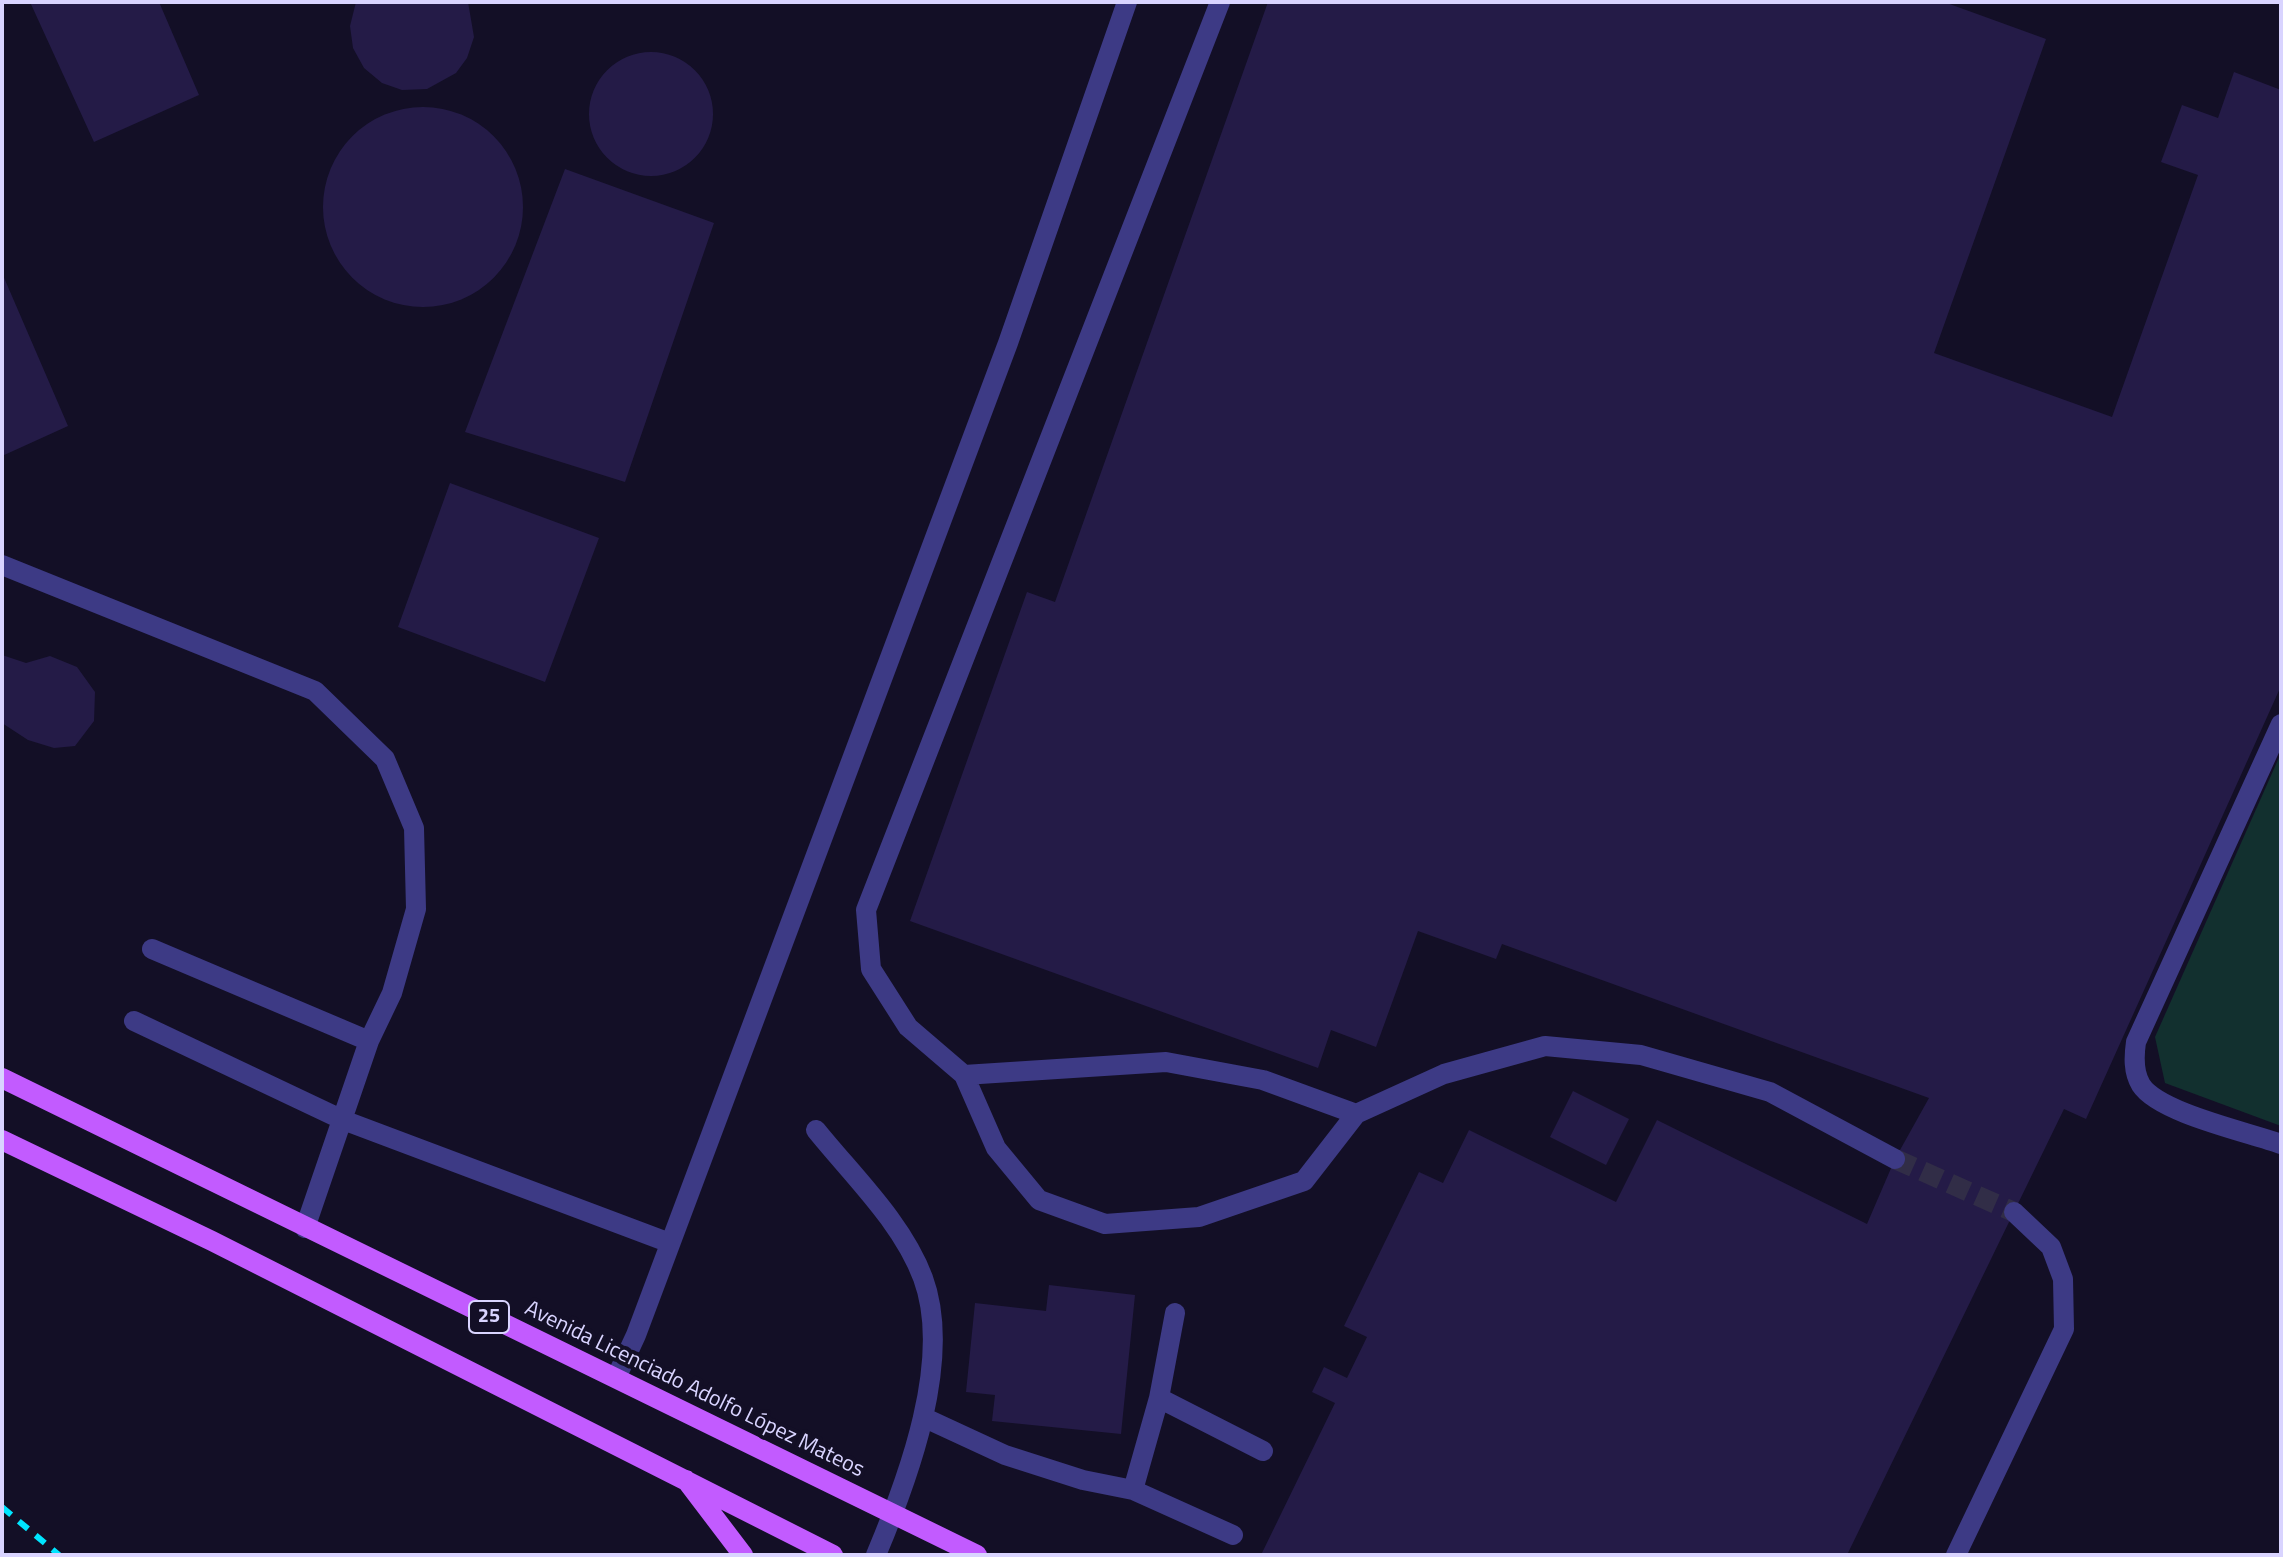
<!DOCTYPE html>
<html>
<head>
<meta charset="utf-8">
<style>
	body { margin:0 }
	#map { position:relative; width:2283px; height:1557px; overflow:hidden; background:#130f26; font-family:"Titillium Web",sans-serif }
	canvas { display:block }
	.frame { position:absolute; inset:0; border:4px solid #d9d4ff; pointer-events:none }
</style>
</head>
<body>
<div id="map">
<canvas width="2283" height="1557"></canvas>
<div class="frame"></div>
</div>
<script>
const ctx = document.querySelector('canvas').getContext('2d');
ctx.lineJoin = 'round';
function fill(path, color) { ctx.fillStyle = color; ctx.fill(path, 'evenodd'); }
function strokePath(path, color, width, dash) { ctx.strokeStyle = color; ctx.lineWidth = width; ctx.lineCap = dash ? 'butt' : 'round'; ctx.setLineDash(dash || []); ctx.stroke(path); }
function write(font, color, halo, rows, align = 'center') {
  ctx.font = font + ' "Titillium Web",sans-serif'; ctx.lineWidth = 8; ctx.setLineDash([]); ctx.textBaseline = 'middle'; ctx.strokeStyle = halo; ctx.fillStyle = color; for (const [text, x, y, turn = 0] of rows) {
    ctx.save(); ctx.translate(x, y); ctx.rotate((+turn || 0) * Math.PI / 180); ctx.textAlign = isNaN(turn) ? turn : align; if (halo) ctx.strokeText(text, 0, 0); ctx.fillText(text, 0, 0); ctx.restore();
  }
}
const green = new Path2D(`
	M2281,753V1126L2165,1083L2155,1037Z`);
const building = new Path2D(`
	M30,2H159L199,95L94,142Z
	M356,2H468L474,37L467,58L456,73L427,89L402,90L382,83L364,68L353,48L350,26Z
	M1268,2H1944L2046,39L1934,353L2112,417L2198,175L2161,162L2182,105L2218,118L2234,72L2281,90V686L2086,1119L2064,1109L1847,1555H1261L1335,1403L1312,1392L1324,1367L1347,1378L1367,1337L1344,1326L1419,1172L1443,1183L1469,1130L1616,1202L1657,1120L1867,1224L1895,1159L1929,1098L1502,944L1496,959L1418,931L1376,1047L1331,1030L1318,1068L910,921L1027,592L1055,602Z
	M589 114a62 62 0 1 1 124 0a62 62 0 1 1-124 0Z
	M323 207a100 100 0 1 1 200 0a100 100 0 1 1-200 0Z
	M565,169L714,223L625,482L465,432Z
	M2,273L68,426L2,456Z
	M450,483L599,538L545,682L398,627Z
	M2,655L26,663L50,656L77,667L95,692L94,721L75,746L54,748L28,740L2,723Z
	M1573,1091L1629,1119L1606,1165L1550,1137Z
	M1049,1285L1135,1295L1121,1434L992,1421L995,1395L966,1392L975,1303L1046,1311Z`);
const minorTunnel = new Path2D(`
	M1895,1159L2014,1212`);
const minor = new Path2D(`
	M1220,2L866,910L871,969L908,1027L964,1075L996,1148L1039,1200L1105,1224L1199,1217L1304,1181L1356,1114L1444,1074L1545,1046L1641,1055L1770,1092L1895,1159
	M2,565L315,691L385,759L414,828L416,909L392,993L369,1041L305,1228
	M2281,724L2136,1042C2134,1056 2133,1072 2141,1085C2159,1113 2248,1132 2281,1144
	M152,949L369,1041
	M134,1021L343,1120L670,1243
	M964,1075L1166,1062L1263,1080L1356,1114
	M816,1130C853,1176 902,1222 923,1278C953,1359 908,1479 876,1555
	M616,1378L636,1335L1008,343L1127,2
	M1159,1398L1263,1451
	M925,1418L1005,1455L1083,1480L1133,1490L1233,1535
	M1133,1490L1159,1398L1175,1313
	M1956,1555L2064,1329L2063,1279L2051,1247L2014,1212`);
const major = new Path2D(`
	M2,1078L977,1555
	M2,1140L212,1241L833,1555
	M686,1480L743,1555`);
const rail = new Path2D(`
	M2,1507L59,1555`);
const shields = [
	[489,1317,40]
];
const shieldNames = [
	["25",489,1317]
];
const streetNames = [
	["Avenida Licenciado Adolfo López Mateos",694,1390,26]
];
fill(green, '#12302f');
fill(building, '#241b47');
strokePath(minorTunnel, '#312d47', 20, [20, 10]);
strokePath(minor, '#3d3a85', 20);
strokePath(major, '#c25bff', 20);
strokePath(rail, '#00e5ff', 6, [12, 10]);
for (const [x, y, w] of shields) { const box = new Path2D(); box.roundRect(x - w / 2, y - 16, w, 32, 6); ctx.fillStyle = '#130f26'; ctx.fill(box); strokePath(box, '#d9d4ff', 2); }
write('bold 20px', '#d9d4ff', null, shieldNames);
write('22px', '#d9d4ff', '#130f26', streetNames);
</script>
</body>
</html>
